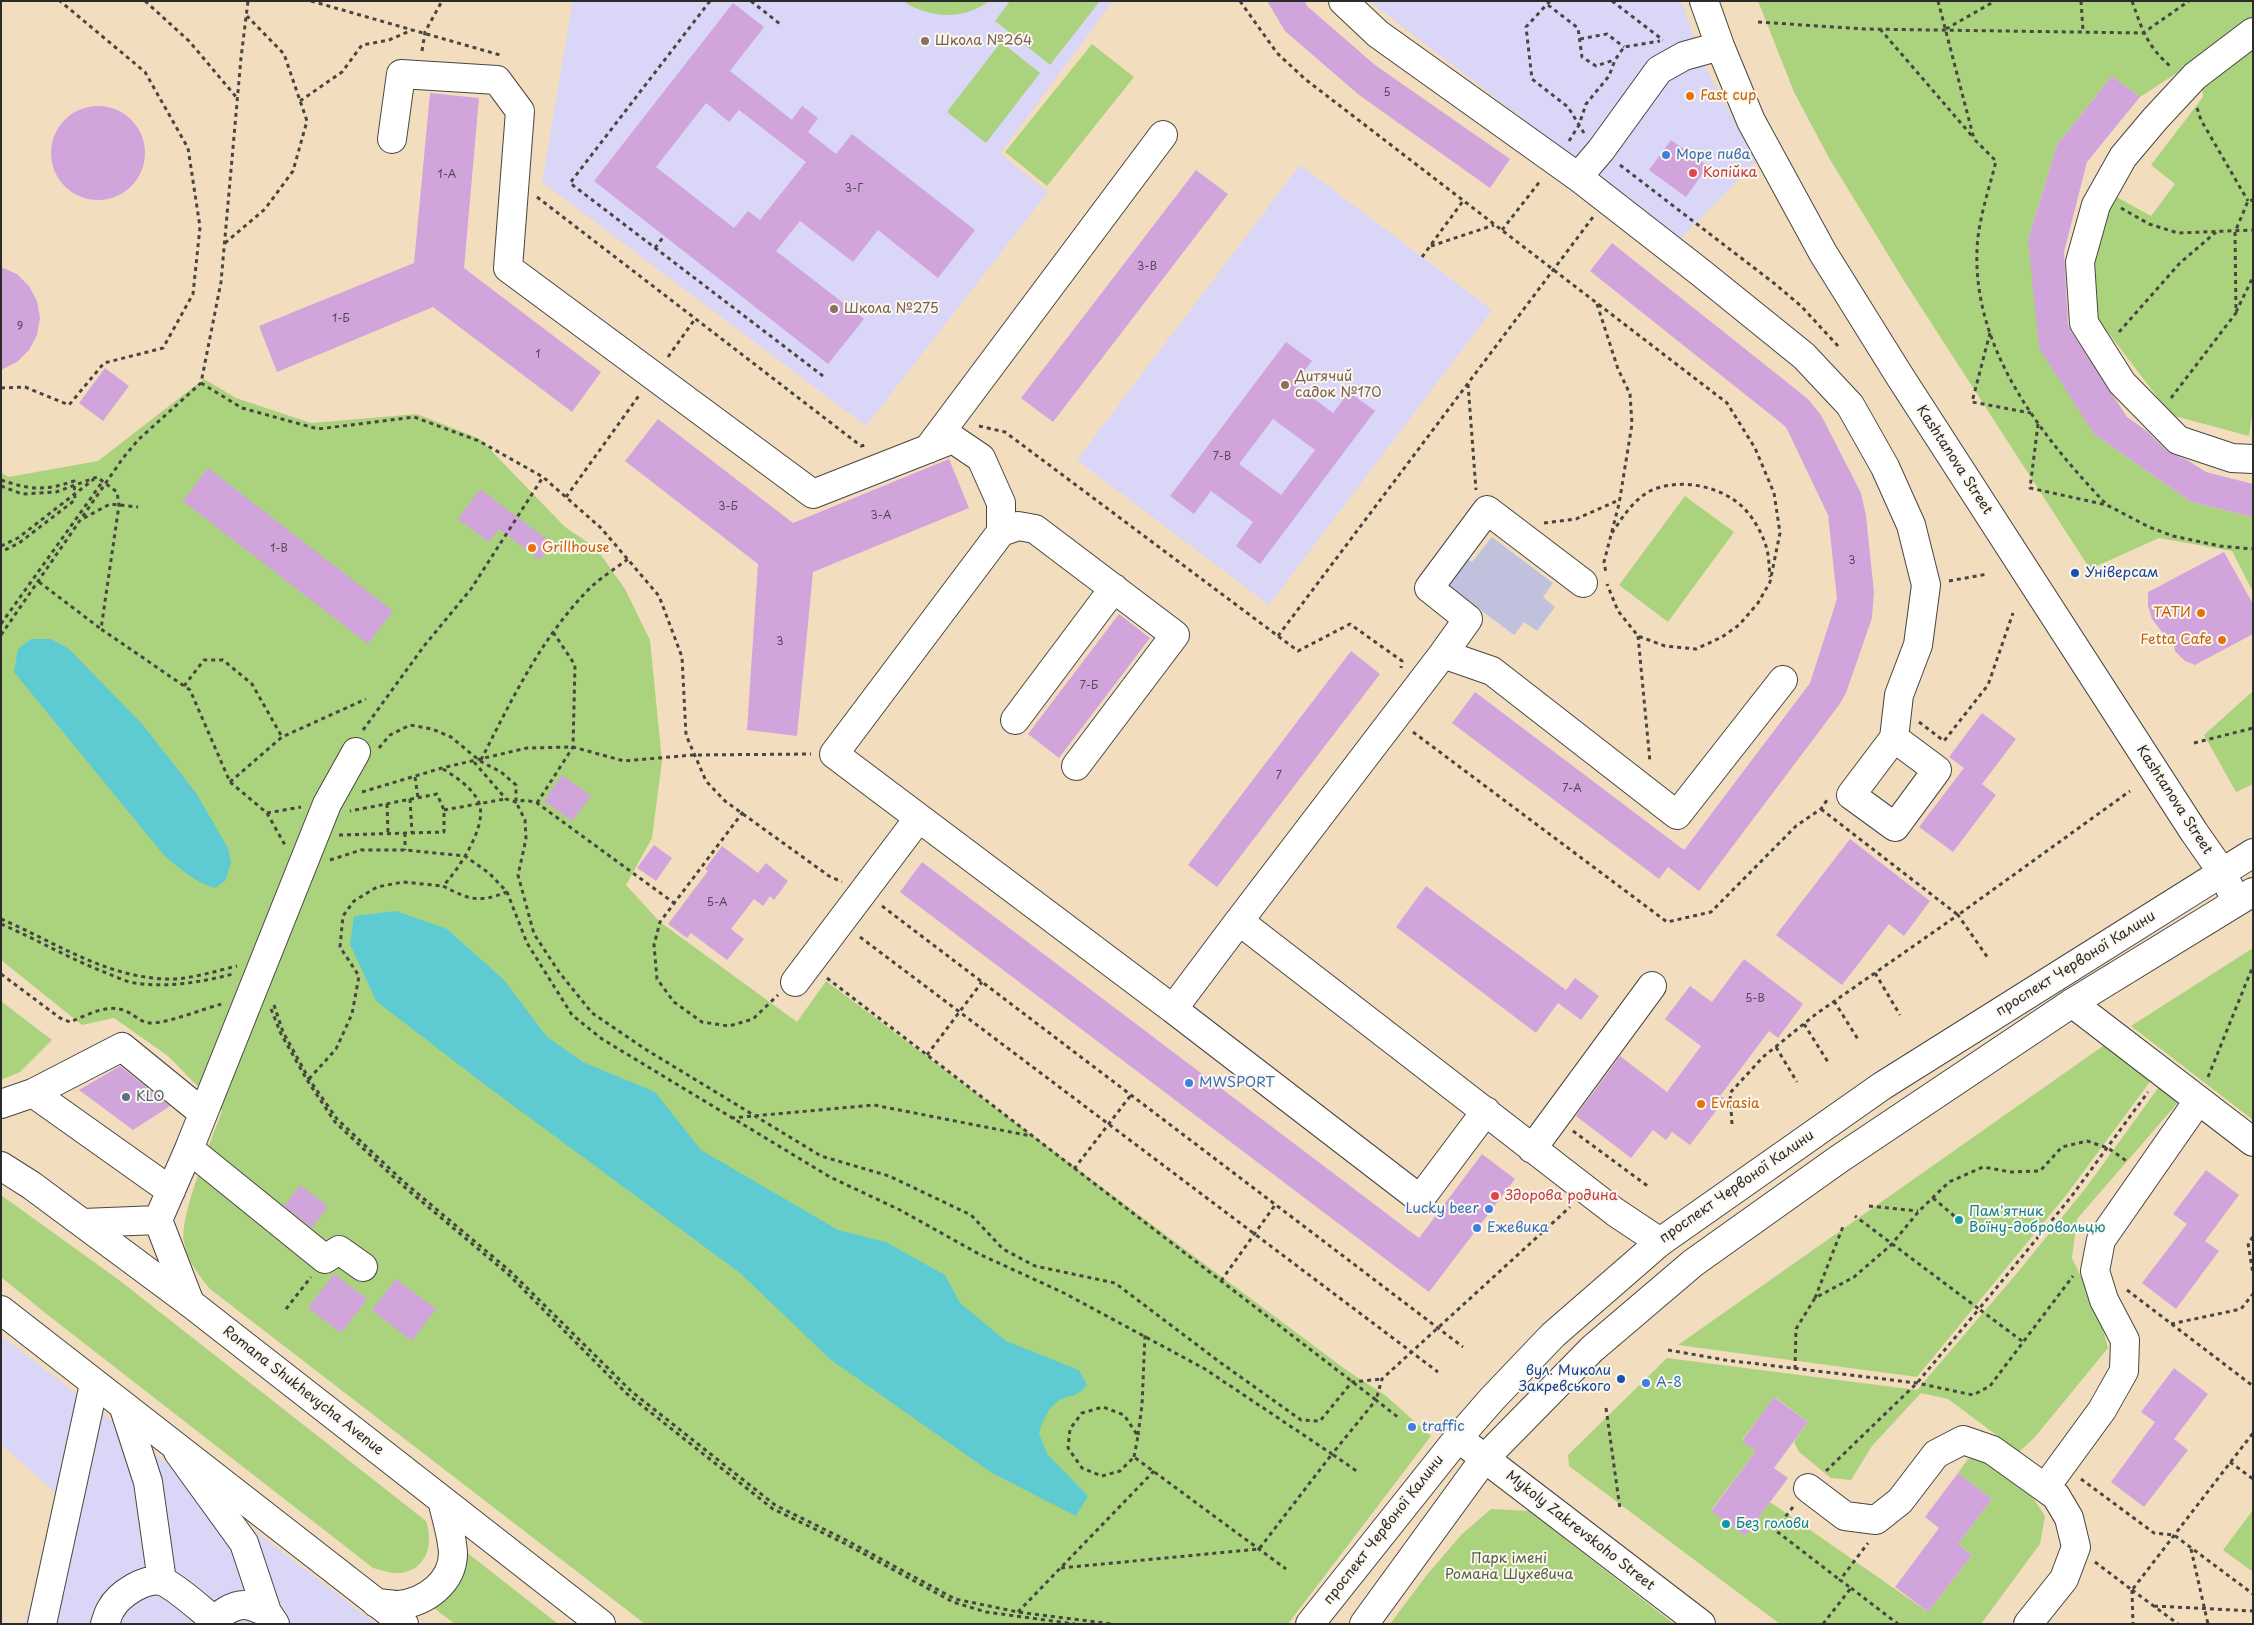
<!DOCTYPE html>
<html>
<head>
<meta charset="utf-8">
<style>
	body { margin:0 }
	#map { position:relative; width:2254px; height:1625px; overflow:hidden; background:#f3ddbf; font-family:"Playpen Sans",sans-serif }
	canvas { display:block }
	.frame { position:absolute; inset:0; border:2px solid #2b2b2b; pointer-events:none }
</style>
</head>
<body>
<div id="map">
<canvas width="2254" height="1625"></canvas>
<div class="frame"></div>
</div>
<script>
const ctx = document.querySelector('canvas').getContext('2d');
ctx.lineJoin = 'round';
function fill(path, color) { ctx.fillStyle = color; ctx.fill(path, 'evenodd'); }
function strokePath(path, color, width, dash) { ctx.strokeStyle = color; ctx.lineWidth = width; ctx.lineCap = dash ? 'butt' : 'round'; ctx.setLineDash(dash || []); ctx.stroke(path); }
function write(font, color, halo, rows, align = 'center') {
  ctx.font = font + ' "Playpen Sans",sans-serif'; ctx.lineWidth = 4; ctx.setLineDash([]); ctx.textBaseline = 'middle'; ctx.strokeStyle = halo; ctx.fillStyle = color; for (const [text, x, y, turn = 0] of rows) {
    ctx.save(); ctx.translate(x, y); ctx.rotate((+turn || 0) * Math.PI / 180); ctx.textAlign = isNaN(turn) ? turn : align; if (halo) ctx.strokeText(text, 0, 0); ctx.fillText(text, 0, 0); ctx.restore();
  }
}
const built = new Path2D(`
	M573,1H1113L1000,154L1048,192L866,426L542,182Z
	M1369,1H1681L1704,64L1756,162L1680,239Z
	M1300,165L1492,310L1269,605L1077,460Z
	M4,1338L376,1624H25L62,1499L1,1444V1342Z`);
const industrial = new Path2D(`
	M1492,537L1553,583L1543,597L1555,607L1537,631L1524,622L1514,635L1443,582L1462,555L1472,562Z`);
const green = new Path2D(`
	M903,1H989C964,21 928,18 903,1Z
	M1010,1H1100L1050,65L995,21Z
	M1758,1H2253V18L2203,56L2140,97L2112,76L2057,145L2028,240L2094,434L2191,502L2253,517V592L2232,551L2159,538L2090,569L1906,284L1829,158L1794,92Z
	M1001,42L1040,73L986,143L947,112Z
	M1092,44L1134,77L1047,186L1005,152Z
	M2253,46V409L2249,436L2171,415L2091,310L2087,274L2113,195L2151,216L2175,184L2151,165L2203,97L2201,81Z
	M204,379L236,398L311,423L417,414L480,439L565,527L596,548L625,589L650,640L662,761L652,838L626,885L660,922L797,1022L826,981L1349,1372L1385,1395L1431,1436L1288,1624H645L210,1289C198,1274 187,1261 184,1242C179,1216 212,1139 222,1111L168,1056L114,1018L82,1025L1,960V472L8,477L98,461Z
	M1685,496L1734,532L1668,622L1619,585Z
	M2253,691V784L2236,792L2204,735Z
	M2253,948V1120L2131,1026Z
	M2,1002L52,1040L20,1072L1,1080Z
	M2110,1041L2155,1075L2067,1194L1917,1377L1678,1345Z
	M2161,1084L2181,1099L2077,1219L2072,1258L2098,1312L2108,1348L2035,1437L2019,1452L1948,1399L1921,1393L1872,1446L1851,1480L1831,1478L1799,1452L1794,1442L1808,1422L1775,1397L1742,1440L1756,1451L1711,1510L1745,1536L1770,1502L1928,1612L1972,1555L1958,1544L1992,1499L1958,1473L1968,1459H1987L2027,1489L2045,1516L2040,1544L1981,1624H1780L1569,1466L1568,1455L1667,1358L1917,1390L2018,1272L2088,1185Z
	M1,1195L119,1280L426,1521C434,1544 427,1569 401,1573C391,1574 382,1570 373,1568L44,1312L1,1277Z
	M1491,1509L1529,1511L1674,1624H1390L1426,1576L1461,1535Z
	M2253,1510V1572L2223,1550Z
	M465,1551L558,1624H455L427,1603Z`);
const water = new Path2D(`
	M31,639H51L69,649L143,725L196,793L228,848L231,863L225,881L215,888C194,882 179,868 163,854L14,672L18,649Z
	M396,911L447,929L504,980L547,1037L583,1062L655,1092L701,1150L838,1230L886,1242L945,1275L960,1303L1006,1341L1079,1370L1087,1385C1074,1399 1074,1393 1060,1400C1048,1407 1043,1420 1039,1433L1047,1454L1088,1496L1076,1516L992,1473L831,1360L740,1273L484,1084L376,1001L350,944L354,916Z`);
const building = new Path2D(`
	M1267,1H1305L1307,6L1375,65L1510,159L1490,188L1359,95L1285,31Z
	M733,3L764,27L730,71L792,120L802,106L818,118L808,132L836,154L852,134L975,230L938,278L878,230L853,262L800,221L776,251L864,319L828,364L594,181ZM706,103L729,122L739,110L806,162L760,220L748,211L734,228L656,167Z
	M2112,76L2140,97L2087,162L2064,252L2068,324L2071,331L2127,417L2148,432L2167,451L2187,460L2206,472L2253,484V517L2191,502L2094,434L2039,348L2028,240L2057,145Z
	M430,93L479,98L464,268L601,372L572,412L433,307L277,372L259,326L414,263Z
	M51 153a47 47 0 1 1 94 0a47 47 0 1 1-94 0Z
	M1671,140L1708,166L1686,197L1649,170Z
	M1196,170L1228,194L1053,422L1021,398Z
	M1612,243L1808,399L1821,415L1861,493L1866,516L1874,592L1872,618L1846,693L1839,705L1699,891L1668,867L1659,879L1452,723L1475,692L1684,850L1810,683L1837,599L1828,515L1786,427L1590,271Z
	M1,267L17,274L29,286L37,301L40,318L37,335L29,350L17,362L1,370Z
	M1286,342L1312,361L1294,384L1333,413L1349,392L1375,411L1260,564L1236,546L1253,522L1211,491L1194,514L1170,496ZM1273,419L1315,450L1281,495L1239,464Z
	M105,368L129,386L103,421L79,403Z
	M658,419L793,523L949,459L969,508L813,572L797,736L747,730L758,564L625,461Z
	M208,468L393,611L368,644L183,501Z
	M480,489L552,543L540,560L499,529L489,542L458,519Z
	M2224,552L2253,604V634L2195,665L2185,661L2175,651L2173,640L2162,632L2152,619L2148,606V592Z
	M1119,614L1150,638L1059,758L1028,734Z
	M1351,651L1380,674L1217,887L1188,865Z
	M1982,713L2016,739L1982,784L1996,795L1953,852L1919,827L1964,768L1949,757Z
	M562,775L591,796L572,821L544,801Z
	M1850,839L1930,901L1904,936L1889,924L1842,985L1776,935Z
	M654,845L672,858L656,881L637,868Z
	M722,846L758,873L766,863L788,881L774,900L770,896L763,906L754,899L731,929L744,939L727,960L691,933L687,938L668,924L708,871L705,869Z
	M922,862L1419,1238L1482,1154L1515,1179L1429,1292L900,892Z
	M1426,886L1566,990L1575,978L1599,996L1581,1020L1558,1003L1536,1033L1396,927Z
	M1744,959L1803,1004L1778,1038L1769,1031L1720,1096L1725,1099L1690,1145L1672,1132L1666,1140L1653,1130L1631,1158L1576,1116L1620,1056L1667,1092L1701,1046L1665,1019L1690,986L1712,1002Z
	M120,1066L170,1106L133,1130L79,1090Z
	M2206,1170L2239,1195L2205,1241L2219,1251L2176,1309L2142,1283L2187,1224L2173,1214Z
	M300,1185L328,1206L312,1228L284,1206Z
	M334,1274L367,1299L341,1333L308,1308Z
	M396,1279L436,1309L412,1341L372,1310Z
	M2174,1368L2208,1394L2174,1439L2188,1450L2144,1507L2111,1482L2155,1422L2141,1412Z
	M1774,1397L1808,1422L1774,1468L1788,1478L1745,1536L1711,1511L1756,1451L1742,1441Z
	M1958,1473L1992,1499L1958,1544L1972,1555L1928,1612L1895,1587L1939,1528L1925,1517Z`);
const path = new Path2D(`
	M145,1L189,41L237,98
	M311,1L500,55
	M710,1L570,183L823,376
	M751,1L780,24
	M1240,1L1277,53L1305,79L1727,403L1755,448L1774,493L1780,533L1770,582L1758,603L1739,625L1722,637L1696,649L1665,646L1638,636L1618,611L1607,584
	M1550,1L1526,27L1532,79L1568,107L1584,133
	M1612,1L1663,40
	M1938,1L1974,139L1996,161C1989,190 1978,220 1977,250C1973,350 2042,437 2107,505
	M2081,1L2083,31
	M2132,1C2143,32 2147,46 2172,68
	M1548,5L1578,28L1582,57L1596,66L1614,60
	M1758,22L1864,29L2143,33L2189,1
	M1880,29L1972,136
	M1946,29L1995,1
	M1580,39L1607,34L1624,47
	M422,51L425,32L442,1
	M300,101L342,72L362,45L389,40L412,30
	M2197,108L2201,120L2248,201
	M1569,141L1579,125L1586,104L1609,76L1615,60L1624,47L1660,41
	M1620,165L1775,284L1801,306L1838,346
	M537,197L861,446L866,445
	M2121,208L2149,224L2178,233L2253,230
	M1502,230L1541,180
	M225,243L265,209L293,171L307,121L284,54L247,16
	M1431,246L1494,225
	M655,248L664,236
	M1422,257L1463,201
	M1597,304L1618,369L1630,394L1632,424L1619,504L1604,562L1606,573
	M2236,312L2253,277
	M2119,332L2180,263L2216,232
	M1990,333L1972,402L2031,413
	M668,357L695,319
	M201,383L242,408L318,429L414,417L479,441L543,477L601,528L659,596L682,657L686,735L706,781L725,801L829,876L842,882
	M1468,384L1476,490
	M1,388L25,387L69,405L104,363L163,348L193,294L200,227L188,148L145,72L60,1
	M2171,398L2236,313L2235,232L2248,201L2253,200
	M2038,424L2030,488L2107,505L2149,527L2173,536L2220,546L2253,549
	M979,426L1005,432L1298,651L1350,624L1402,661L1401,668
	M1,480C30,490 45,491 74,481L75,500L19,543L1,552
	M1,486L22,494L56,492L97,477L117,492L119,505L101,629L190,690L230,782L267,813L301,807
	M566,497L640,394
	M84,518L110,504L138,507
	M1544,523L1576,519L1619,500
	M1612,533C1622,518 1633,500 1650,491C1676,479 1711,484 1734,500C1749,510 1759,527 1765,543C1769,553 1769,566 1770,577
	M1,546L18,538L94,479
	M1949,581L1988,574
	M39,582L101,629
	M1,624L103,481
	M1,635L123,458L138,440L201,383L221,282L241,58L248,1
	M1278,636L1593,217
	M1638,636L1650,762
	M184,686L204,660H223L252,684L282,737
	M1919,722L1944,741L1988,685L2013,613
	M363,730L424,646L471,589L543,477
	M1413,732L1667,922L1711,912L1796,826L1821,809L1827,800
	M2194,743L2253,728
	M379,748L390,735L410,725L432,729L451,737L480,761L501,772L516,785V802L525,820L526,839L518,875L534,934L559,972L592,1013L645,1049L821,1156L889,1176L971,1215L1003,1249L1035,1266L1115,1283L1221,1363L1301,1420L1320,1421L1352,1382L1382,1379
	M481,760C512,699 542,636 591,587C602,577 616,568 628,559
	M474,762L506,799L516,802L526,800L537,803L674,903
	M443,769C456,777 473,788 479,803C488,826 458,870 443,886C470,900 478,903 507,892
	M415,777L418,798
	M230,782L282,737L366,699
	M362,792L442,768L527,748L573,747L624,761L693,755L811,754
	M410,799L412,833
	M537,803L573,747L575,665L553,632
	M387,804L388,833
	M1821,809L1958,915L2130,791
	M444,810L505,799
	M743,812L660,922L654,945L657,979L674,1002L702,1022L729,1026L753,1019L778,995
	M267,813L285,845
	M405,833V850
	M339,835L444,832V810L437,794L350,811
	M330,860L361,850H405L465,856L489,873L507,892L527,943L572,1015L602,1039L830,1177L900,1210L979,1254L1064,1293L1205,1369L1332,1454L1376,1400L1399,1418
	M882,906L1463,1347
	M1,919C55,942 105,977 166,979C189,980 215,971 237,966
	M1,924C38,940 72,960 109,974C117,977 126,982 135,983C167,988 202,982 233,974
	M860,937L1438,1372
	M1875,973L1900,1015
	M1,974L60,1018L70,1022C87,1015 108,1003 126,1011C136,1016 142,1024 154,1023C174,1021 202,1009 222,1004
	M827,978L1376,1400L1382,1379L1570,1207
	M1834,1001L1859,1041
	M274,1005L283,1032L309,1079L337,1119L404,1182L510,1271L631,1391L775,1505L844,1539L955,1599L1018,1612L1113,1624
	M271,1009L281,1034L307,1080L335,1122L402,1185L508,1274L626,1393L773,1509L844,1543L953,1602L986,1612L1075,1624
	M1804,1024L1828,1062
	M1776,1047L1797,1082
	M927,1055L982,982
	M2208,1077L2253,966
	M309,1079L336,1049L352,1014L359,976L340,947L343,916L354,901L377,887L403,882L443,886
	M731,1118L874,1105L1031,1136
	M1732,1124L1730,1093L1763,1057L1816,1014L1958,915L1988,958
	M1573,1131L1649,1187
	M1074,1169L1131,1095
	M1933,1198L1959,1220
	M1869,1206L1918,1211
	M2253,1237L2248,1243L2253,1274
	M1221,1281L1275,1205
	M2127,1290L2253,1386
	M1815,1298L1844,1224
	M286,1309L311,1277
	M2171,1324L2241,1309L2253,1294
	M2022,1341L1979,1309L2071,1197L2148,1092
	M1668,1350L1725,1360L1917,1383L1973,1395L1990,1386L2073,1276
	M1795,1369L1796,1329L1815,1298L1854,1277L1891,1245L1919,1211L1949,1182L1983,1167L2011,1172L2040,1171L2062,1147L2087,1141L2108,1148L2128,1162
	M1606,1408L1620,1509
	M1138,1435L1142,1405L1145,1335
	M1134,1457L1138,1436L1124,1415L1103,1407L1082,1413L1070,1429L1068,1448L1082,1468L1102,1476L1120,1471L1134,1457L1286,1569
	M2230,1462L2253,1479
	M1826,1471L1917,1383L1979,1309L1855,1216
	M2081,1479L2154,1533L2174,1535L2253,1594
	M1793,1507L1775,1530L1840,1580
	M2191,1549L2208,1624
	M2095,1562L2132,1590L2253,1433
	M1061,1568L1259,1549L1332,1454L1358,1472
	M1851,1588L1898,1624
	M2132,1590L2178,1624
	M2132,1590L2133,1624
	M2154,1606L2253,1611
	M1018,1612L1154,1471
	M1823,1624L1851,1588L1840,1580L1868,1543`);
const minor = new Path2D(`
	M1343,1L1378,34L1578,177L1700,272L1804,356L1850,405L1885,467L1911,525L1926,585L1918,645L1899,695L1894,738L1937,770L1895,827L1851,795L1894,738
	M1704,1L1720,46L1751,121L1823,253L1899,375L2194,832L2222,872L2236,901
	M2253,32L2195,76L2155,119L2123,157L2096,205L2080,262L2084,323L2122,383L2178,440L2232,458L2253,459
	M392,139L401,74L497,80L520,111L508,268L813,494L953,439L981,458L1001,503V532
	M1578,177L1601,150L1659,70L1684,56L1720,46
	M928,449L1163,135
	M1443,654L1468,619L1429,588L1487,510L1583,583
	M1015,720L1114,588
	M1076,766L1175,635L1035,529L1018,526L1001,532L834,754L1173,1009L1239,921L1615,1212L1660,1242
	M1239,921L1443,654L1492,671L1677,815L1783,680
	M795,982L918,819
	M2072,1003L2253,1142
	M1173,1009L1420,1199L1486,1111
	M33,1093L171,1191
	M1,1104L33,1093L122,1047L203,1113
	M189,1149L325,1259L339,1250L363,1267
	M1532,1149L1652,986
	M83,1223L158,1220
	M190,1303L158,1220L189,1149L327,804L356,752
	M124,1408L148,1482L162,1581
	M1458,1438L1701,1624
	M178,1452L244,1543L267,1612L275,1624
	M1808,1488L1845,1516L1876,1520L1900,1501L1936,1454L1963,1440L1992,1450L2045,1488L2056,1496L2069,1518L2076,1547L2064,1579L2028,1624
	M2045,1488L2102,1410L2124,1371L2125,1340L2104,1300L2095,1271L2101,1240L2198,1101
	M42,1624L94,1384
	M105,1624C107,1619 108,1613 111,1609C118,1595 147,1575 164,1582C179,1589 200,1609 214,1620
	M212,1624C217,1615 233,1605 244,1605C251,1605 261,1610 267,1612`);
const major = new Path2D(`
	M1,1166L31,1185L190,1303L601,1624
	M1,1310L404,1624
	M376,1603C384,1603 392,1605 399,1605C426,1602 453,1582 453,1553C452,1535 446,1517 442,1500
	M1310,1624L1458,1438L1492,1399L1553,1335L1660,1242L1882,1086L2253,853
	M1364,1624L1485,1458L1592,1349L1693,1263L1839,1159L2072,1003L2253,892`);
const markers = [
	[925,41,5,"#8d6e63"],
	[1690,96,5,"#e8710a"],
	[1666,155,5,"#3f7fe0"],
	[1693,173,5,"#e0444e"],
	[834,309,5,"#8d6e63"],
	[1285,385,5,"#8d6e63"],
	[532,548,5,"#e8710a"],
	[2075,573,5,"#1a4fb4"],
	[2201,613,5,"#e8710a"],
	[2222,640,5,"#e8710a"],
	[1189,1083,5,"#3f7fe0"],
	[126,1097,5,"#5c6f8a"],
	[1701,1104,5,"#e8710a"],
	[1495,1196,5,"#e0444e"],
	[1489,1209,5,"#3f7fe0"],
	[1959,1220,5,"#0f9aa8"],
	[1477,1228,5,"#3f7fe0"],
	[1621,1379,5,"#1a4fb4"],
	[1646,1383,5,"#3f7fe0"],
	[1412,1427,5,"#3f7fe0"],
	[1726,1524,5,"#0f9aa8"]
];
const numberNames = [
	["5",1387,93],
	["1-А",447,175],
	["3-Г",854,189],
	["3-В",1147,267],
	["1-Б",341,319],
	["9",20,327],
	["1",538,355],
	["7-В",1222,457],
	["3-Б",728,507],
	["3-А",881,516],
	["1-В",279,549],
	["3",1852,561],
	["3",780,642],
	["7-Б",1089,686],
	["7",1279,776],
	["7-А",1572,789],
	["5-А",717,903],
	["5-В",1755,999]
];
const educationNames = [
	["Школа №264",935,41],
	["Школа №275",844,309],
	["Дитячий",1295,377],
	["садок №170",1295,393]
];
const foodNames = [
	["Fast cup",1700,96],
	["Grillhouse",542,548],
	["ТАТИ",2191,613,"right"],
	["Fetta Cafe",2212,640,"right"],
	["Evrasia",1711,1104]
];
const shopNames = [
	["Море пива",1676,155],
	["MWSPORT",1199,1083],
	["Lucky beer",1479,1209,"right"],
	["Ежевика",1487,1228],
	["А-8",1656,1383],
	["traffic",1422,1427]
];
const healthNames = [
	["Копійка",1703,173],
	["Здорова родина",1505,1196]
];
const streetNames = [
	["Kashtanova Street",1954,460,57],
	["Kashtanova Street",2174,800,57],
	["проспект Червоної Калини",2076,964,-32],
	["проспект Червоної Калини",1737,1187,-35],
	["Romana Shukhevycha Avenue",303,1391,38],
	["проспект Червоної Калини",1384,1530,-52],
	["Mykoly Zakrevskoho Street",1580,1531,38]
];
const transitNames = [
	["Універсам",2085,573],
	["вул. Миколи",1611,1371,"right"],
	["Закревського",1611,1387,"right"]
];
const serviceNames = [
	["KLO",136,1097]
];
const cultureNames = [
	["Пам'ятник",1969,1212],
	["Воїну-добровольцю",1969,1228],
	["Без голови",1736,1524]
];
const parkNames = [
	["Парк імені",1509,1559],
	["Романа Шухевича",1509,1575]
];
fill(built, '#dad6f7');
fill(industrial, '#c0c2dd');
fill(green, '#abd37e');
fill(water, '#5dcbd1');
fill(building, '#d1a5dc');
strokePath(minor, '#494641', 30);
strokePath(major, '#494641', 30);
strokePath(path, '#494641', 3, [4, 4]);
strokePath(minor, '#fff', 28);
strokePath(major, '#fff', 28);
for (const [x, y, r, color] of markers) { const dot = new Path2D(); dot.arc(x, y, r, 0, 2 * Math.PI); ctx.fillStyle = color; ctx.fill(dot); strokePath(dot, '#fbf7ec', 2); }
write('11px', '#544a57', null, numberNames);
write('14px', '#785e54', '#fbf7ec', educationNames, 'left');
write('14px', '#c56008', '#fbf7ec', foodNames, 'left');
write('14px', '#366cbe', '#fbf7ec', shopNames, 'left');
write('14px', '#be3a42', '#fbf7ec', healthNames, 'left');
write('14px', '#2b2b2b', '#fbf7ec', streetNames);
write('14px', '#164399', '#fbf7ec', transitNames, 'left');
write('14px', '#4e5e75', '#fbf7ec', serviceNames, 'left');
write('14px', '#0d838f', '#fbf7ec', cultureNames, 'left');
write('14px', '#515d44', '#fbf7ec', parkNames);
</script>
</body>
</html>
